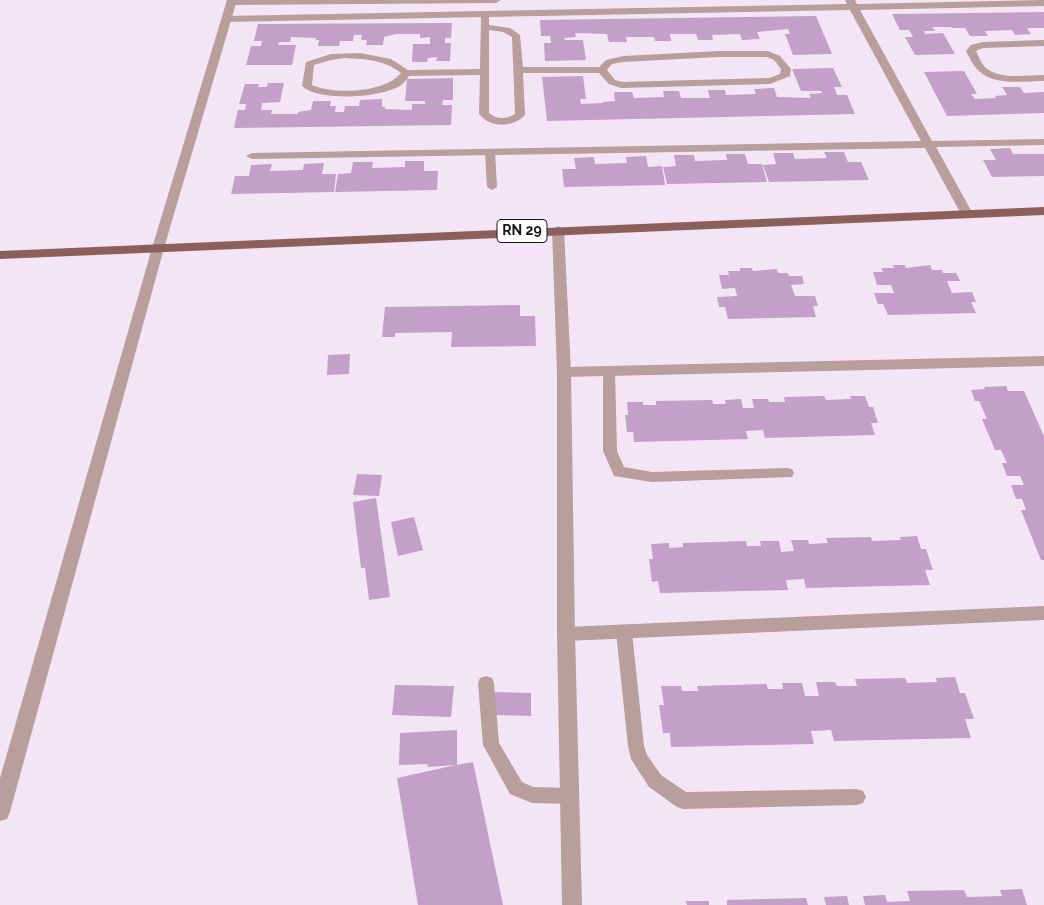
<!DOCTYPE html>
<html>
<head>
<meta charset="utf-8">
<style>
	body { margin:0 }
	canvas { display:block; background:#f4e5f6 }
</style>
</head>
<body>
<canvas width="1044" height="905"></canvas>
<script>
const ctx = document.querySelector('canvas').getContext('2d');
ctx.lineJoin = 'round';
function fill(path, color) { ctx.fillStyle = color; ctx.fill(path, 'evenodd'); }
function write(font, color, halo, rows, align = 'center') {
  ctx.font = font + ' Raleway,sans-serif'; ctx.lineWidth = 4.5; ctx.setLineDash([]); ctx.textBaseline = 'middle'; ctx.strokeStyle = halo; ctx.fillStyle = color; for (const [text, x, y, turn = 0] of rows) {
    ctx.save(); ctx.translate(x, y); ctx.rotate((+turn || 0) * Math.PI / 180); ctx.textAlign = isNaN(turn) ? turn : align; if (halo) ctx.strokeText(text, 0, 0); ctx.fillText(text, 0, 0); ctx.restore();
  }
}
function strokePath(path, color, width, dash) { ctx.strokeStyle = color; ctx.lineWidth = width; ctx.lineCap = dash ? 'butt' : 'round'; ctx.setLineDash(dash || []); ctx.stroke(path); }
const building = new Path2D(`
	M1044,12V28H1027L1031,34L1015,35L1012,30L985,31L988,36H970L965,28H952L951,27H932L935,31H924L925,34L943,33L955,54L915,55L905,37H913L909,30H900L892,14Z
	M816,16L832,54L793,55L785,34H790L788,29L757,32L760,39L742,40L740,34L712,35L713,40H698L696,34H670L671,41H655L654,37H626L627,42H609L607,34L575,33L576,37L564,38L565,40H583L586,60L545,61L544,43H551L550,36H541L540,20Z
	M452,23L451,38H445V43H451L450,61H436L437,57L428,58L427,62H412L413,44H430V37L420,38V34H396L384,37L383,45H366L367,40H361L362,35H354L353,41H340L339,46H318L319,40H316V38L291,37L290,42H279L278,45H296L292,65H246L251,46H261L262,41H254L258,24Z
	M833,68L842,87H834L837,95H847L855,114L547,121L542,77L583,76L586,99H580L581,104L603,103V102L615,101L614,92H632L634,98L664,97L663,91H679L681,98H710L708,90H725L726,95L756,94L754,89L774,88L777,97L811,98L809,94L822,93L821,91H801L792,69Z
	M964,71L977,94H971L975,99L996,98L995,96L1007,95L1002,87H1020L1024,93L1044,92V113L947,116L924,72Z
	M453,78V100H443L442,105H452L451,125L234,128L238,110H245L246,104H239L245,84H259L258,87H267L268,83H284L280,102L262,103L261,110H272L271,114H298V112L311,110L313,101H331L330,106H336L335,112H344L345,106H359L360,100L382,99V107H385V109L412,110V104H425V101H405L407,79Z
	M1010,148L1013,154H1044V176L992,177L983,160H996L990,149Z
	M824,152H844L848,162H861L869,180L769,182L763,165L776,164L773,153H793L795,159L827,158Z
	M726,154H745L748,164H762L767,182L667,184L663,167L676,166L674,155H694L695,161L727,160Z
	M646,156L648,167L662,166L665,185L564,187L562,169H576L574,158L594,157L595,164L627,163L626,157Z
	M405,161H424V171H438L437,190L335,192L338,174L351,173L353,162H373L372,168L405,167Z
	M324,163L322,174H336L334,192L231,194L235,176H249L251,165L272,164L270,171L303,170L304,164Z
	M893,265H905L906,268L930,265L932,270H942L943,273H956L960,281H947L952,293L972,292L976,302H971L976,313L888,315L883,304H878L874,293H894L891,285H877L873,272H883L881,268H894Z
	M740,268H752L753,271L777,269L778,273H788L789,276H802L804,284L791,285L795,296H815L818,306H813L816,317L728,319L725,307H719L717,297L737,296L735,288L722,289L719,275H729L728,271H740Z
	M520,305V316H535L536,346L451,347L452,332L395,333V337H382L385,307Z
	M350,354L349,374L327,375L328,355Z
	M1006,386L1008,391H1024L1044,436V560H1041L1021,510H1026L1022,499H1016L1011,485H1024L1020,476H1007L1002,463H1007L1001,450H995L982,419H987L979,401H975L971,390L985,389L984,387Z
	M824,396L826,400L851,399L850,396H865L869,407H873L878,423H871L875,435L765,438L763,430L746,431L748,439L634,442L633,432H627L625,415H628L627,402H643V405H656V401L712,400L713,404H726L725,400L741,399L743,408H754L752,399H768L769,402H785L784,397Z
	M357,474L382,475L379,496L353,495Z
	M376,498L390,597L369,600L365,568H361L353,502Z
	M414,517L423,550L398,556L391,522Z
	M917,536L921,549H926L933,570H925L930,585L806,588L804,579L786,580L788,590L660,593L658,581L652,582L649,559H653L651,544L669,543V548L683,547V543L746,541L747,546H761L760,541H779L781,552L794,551L791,540H808L809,544L828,543L826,538L871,537L872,541L901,540L900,537Z
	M955,677L960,693H965L974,719H965L971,738L834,741L831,730L811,731L814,744L671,747L670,733H663L659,705H664L661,686H681L682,691H698L697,686L766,684L768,689H783L782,683H802L805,696H819L816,682H835L837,686H857L855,679L905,678L907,683L937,682L936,678Z
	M395,685L454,686L451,717L392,715Z
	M495,692L531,693V716L495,715Z
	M457,730V765L473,762L503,905H418L397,778L456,765L427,767L428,764L399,765L400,733Z
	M1022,889L1027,905H865L863,896L885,895L887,902L910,901L907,891L964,890L967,897L1002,896L1000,890Z
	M847,896L849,905H826L824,897Z
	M806,898L808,905H727V900Z
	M686,901H709V905H687Z`);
const service = new Path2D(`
	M485,12L489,15V25L510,28L520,35L523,67H599L606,60L623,56L719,51H768L780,56L791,69L790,76L770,84L621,88L609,84L599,73H523L525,115C513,128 490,128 479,114L480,75L409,76C407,79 404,83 401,85C383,98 318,102 302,86L306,62L331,54L360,53L391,59L408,70L480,69L481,15ZM489,30L503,32L512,37L515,114C506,119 497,120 489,113ZM719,57H767L774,60L781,69L780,74L769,78L622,82L615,80L607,70L612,64L623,62ZM345,58C365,59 385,60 401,73C385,93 334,95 312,85L314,65L331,60Z
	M1044,40V46L983,48L976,51C979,56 981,64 986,68C1001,80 1026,75 1044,75V81C1024,81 994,86 979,71C973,66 970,58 966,51L971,45L983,42Z
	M490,149L495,152L497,187L492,190L487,187L485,152Z
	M609,366L614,368L615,371L617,451L624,467L652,472L787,468L792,469L794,473L792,477L652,482L614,476L603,451V371L604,368Z
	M624,625L630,627L632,632L644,746L647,755L661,775L686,792L857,789L863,791L866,797L863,803L857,805L683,809L677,807L649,787L631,759L628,746L616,632L618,627Z
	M486,676L492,678L494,683L499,743L522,782L533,787L569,788L575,790L578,796L575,802L569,804L532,803L510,794L483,745L478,683L480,678Z`);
const minor = new Path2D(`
	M232,0H501L496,3L229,5V1Z
	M845,0H855L857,4L1044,0V6L860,10L932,141L1044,139V145L936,147L973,214L971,217H963L961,214L925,148L252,159L246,156L252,153L921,141L850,10L226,22L221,19L226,16L847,4Z
	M158,244L164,248L10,812L7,819L0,821V778L152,248Z
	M1044,356V366L564,377L559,376L557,372L559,368L564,367Z
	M1044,606V620L566,641L560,639L557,634L560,629L566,627Z`);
const tertiary = new Path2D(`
	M227,0H237L164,248L162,251H154L152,248Z
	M558,226L564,230L571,372L575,634L582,905H562L557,634V372L552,230Z`);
const primary = new Path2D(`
	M1044,207V215L0,259V251Z`);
const shields = [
	[522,231,50]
];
const shieldNames = [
	["RN 29",522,231]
];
fill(building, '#c2a0c7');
fill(service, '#b89f9b');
fill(minor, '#b89f9b');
fill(tertiary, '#b89f9b');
fill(primary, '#8b605a');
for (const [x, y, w] of shields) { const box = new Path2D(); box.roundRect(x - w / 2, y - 11.5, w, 23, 4); ctx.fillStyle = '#fff'; ctx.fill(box); strokePath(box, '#181319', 1); }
write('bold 14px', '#181319', null, shieldNames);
</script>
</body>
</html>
